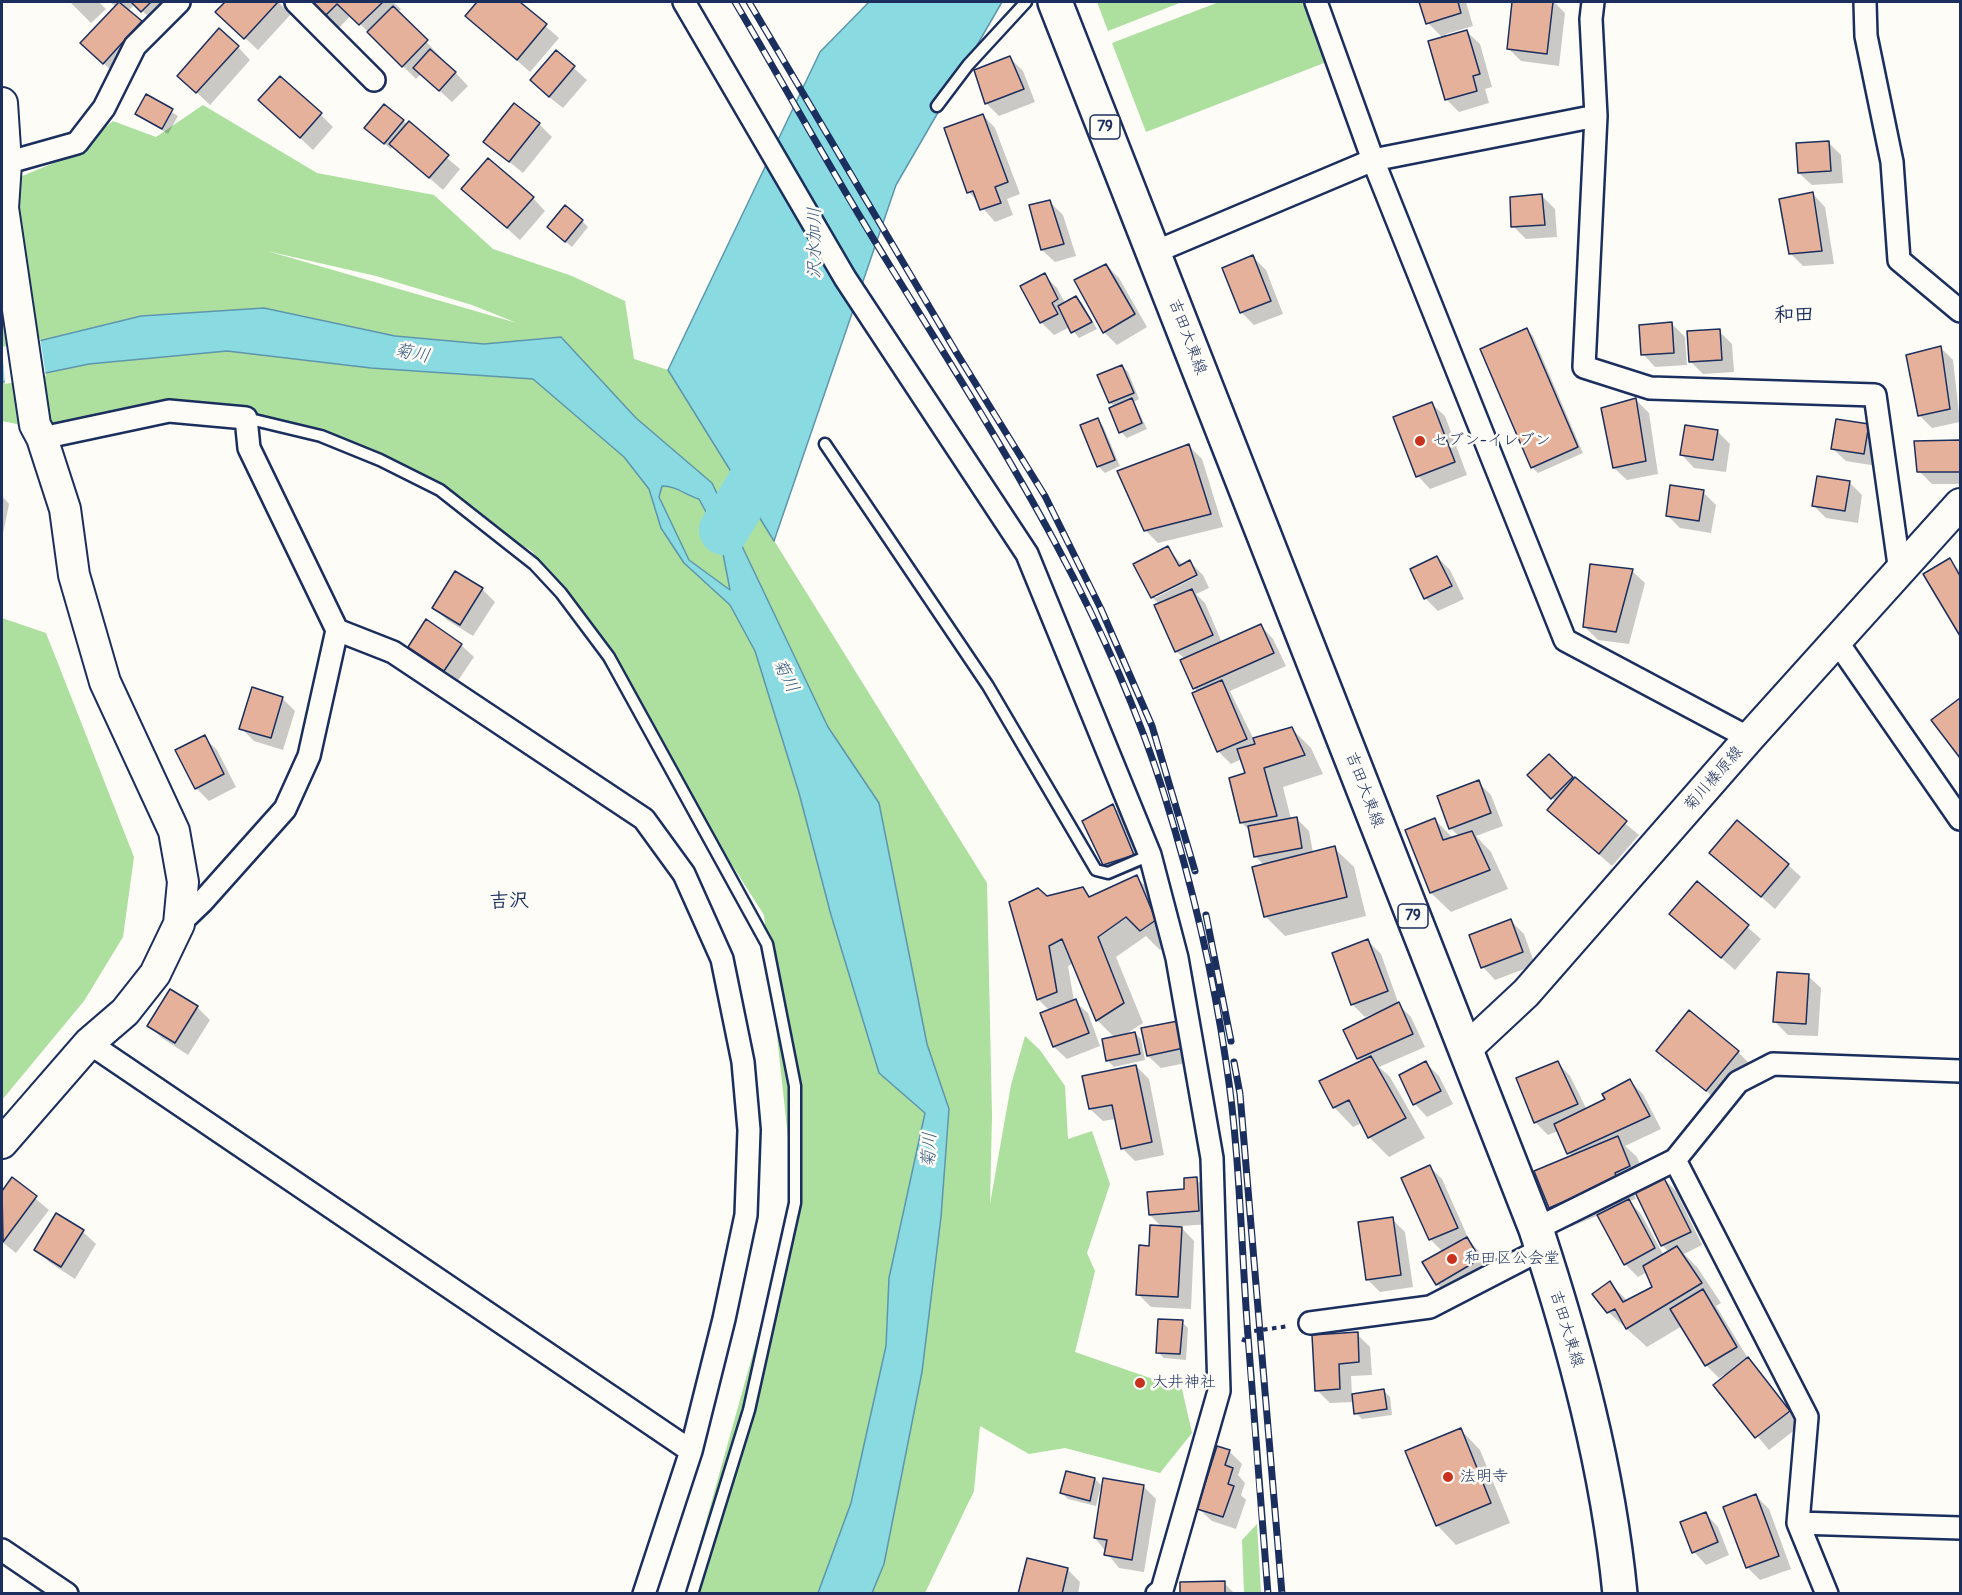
<!DOCTYPE html>
<html>
<head>
<meta charset="utf-8">
<style>
	body { margin:0 }
	#map { position:relative; width:1962px; height:1595px; overflow:hidden; background:#fdfcf7; font-family:Pangolin,sans-serif }
	canvas { display:block }
	.frame { position:absolute; inset:0; border:3px solid #1b2f5e; pointer-events:none }
</style>
</head>
<body>
<div id="map">
<canvas width="1962" height="1595"></canvas>
<div class="frame"></div>
</div>
<script>
const ctx = document.querySelector('canvas').getContext('2d');
ctx.lineJoin = 'round';
function fill(path, color) { ctx.fillStyle = color; ctx.fill(path, 'evenodd'); }
function strokePath(path, color, width, dash) { ctx.strokeStyle = color; ctx.lineWidth = width; ctx.lineCap = dash ? 'butt' : 'round'; ctx.setLineDash(dash || []); ctx.stroke(path); }
function write(font, color, halo, rows, align = 'center') {
  ctx.font = font + ' Pangolin,"Klee One",sans-serif'; ctx.lineWidth = 5; ctx.setLineDash([]); ctx.textBaseline = 'middle'; ctx.strokeStyle = halo; ctx.fillStyle = color; for (const [text, x, y, turn = 0] of rows) {
    ctx.save(); ctx.translate(x, y); ctx.rotate((+turn || 0) * Math.PI / 180); ctx.textAlign = isNaN(turn) ? turn : align; if (halo) ctx.strokeText(text, 0, 0); ctx.fillText(text, 0, 0); ctx.restore();
  }
}
const green = new Path2D(`
	M1097,2H1182L1108,31Z
	M1219,2H1315L1337,58L1146,132L1112,43Z
	M203,105L317,173L434,195L493,249L572,276L625,301L634,359L668,370L987,883L992,1115L990,1204L1011,1085L1025,1036L1040,1050L1065,1086L1068,1139L1092,1131L1110,1184L1087,1253L1095,1271L1075,1352L1182,1389L1192,1433L1160,1473L1065,1448L1029,1454L980,1426L974,1491L925,1593H686L795,1203L764,915L532,551L351,448L236,417L66,434L2,421V167L5,183L71,156L113,121L156,137ZM267,251L376,276L472,305L517,323Z
	M2,618L46,633L134,857L123,937L84,1001L2,1100Z
	M1257,1524L1261,1593H1244L1242,1540Z`);
const water = new Path2D(`
	M869,2H1002L896,185L774,541L668,370L820,52Z
	M264,308L395,336L484,344L561,337L636,418L712,483L828,727L879,803L927,1044L949,1109L941,1217L922,1372L884,1564L872,1593H818L851,1503L886,1346L889,1278L925,1113L879,1073L831,915L799,793L755,651L730,605L684,563L661,528L649,489L624,457L533,379L371,368L227,351L89,364L2,382V350L141,316ZM662,486C677,486 685,495 699,499L720,538L730,590L689,560L659,497Z`);
const pier = new Path2D(`
	M40,338L46,376L5,384L2,347Z`);
const shadow = new Path2D(`
	M70,2H99L106,9L91,23Z
	M110,2H176L155,23L135,4L129,10L154,35L116,75L95,55L116,7Z
	M227,2H278L291,14L258,50L217,12Z
	M313,2H393L401,9L398,12L468,86L452,102L421,74L416,79L351,15L339,28Z
	M479,2H518L559,38L530,72L467,16Z
	M1421,2H1466L1473,26L1446,34L1447,37L1467,32L1480,44L1492,87L1485,89L1489,103L1459,112L1446,99L1443,38L1428,23Z
	M1514,2H1554L1565,13L1559,66L1521,61L1509,49Z
	M238,47L250,60L210,105L192,88Z
	M556,52L587,80L563,108L544,93Z
	M1010,58L1023,71L1035,102L999,116L986,103Z
	M147,96L178,116L168,134L137,114Z
	M273,113L321,115L333,127L313,150Z
	M983,115L995,128L1020,194L1007,199L1013,215L995,222L969,192Z
	M403,121L460,169L443,190L393,146L391,149L372,134Z
	M539,124L552,137L523,173L485,142Z
	M1828,142L1841,155L1843,183L1812,185L1799,173Z
	M463,189L533,198L545,211L520,240Z
	M1813,194L1825,207L1834,264L1803,266L1790,253Z
	M1542,196L1555,209L1557,237L1526,239L1513,226Z
	M1050,202L1063,215L1076,256L1055,262L1042,250Z
	M582,221L588,227L572,247L555,233Z
	M1253,257L1266,270L1283,314L1254,325L1241,312Z
	M1106,265L1119,278L1147,327L1117,345L1104,332Z
	M1044,275L1057,288L1065,303L1076,297L1082,303L1097,329L1079,338L1070,327L1054,335L1041,322Z
	M1672,324L1685,337L1687,365L1655,367L1643,354Z
	M1527,330L1533,336L1583,453L1538,473L1532,467Z
	M1719,331L1732,344L1734,372L1703,374L1690,361Z
	M1940,347L1953,360L1960,422L1932,428L1919,415Z
	M1122,366L1128,372L1139,399L1134,402L1147,429L1127,438L1121,432L1115,407L1110,403L1099,375Z
	M1636,400L1649,413L1658,474L1627,480L1614,468Z
	M1432,404L1445,416L1467,475L1430,489L1418,476Z
	M1097,420L1103,426L1120,466L1105,473L1099,467L1082,426Z
	M1868,425L1881,438L1877,466L1846,461L1833,449Z
	M1717,431L1730,444L1726,472L1694,468L1682,455Z
	M1960,442V484H1932L1919,471L1915,443Z
	M1189,446L1202,459L1223,527L1158,543L1145,530Z
	M1849,482L1862,495L1858,523L1826,518L1814,506Z
	M1703,492L1716,505L1711,533L1680,528L1667,515Z
	M2,496L9,504L2,539Z
	M1168,548L1183,566L1190,562L1203,575L1209,588L1196,594L1205,603L1222,643L1261,626L1273,639L1286,666L1230,691L1254,740L1292,729L1311,748L1323,774L1283,787L1291,819L1296,818L1309,831L1313,853L1334,848L1354,867L1366,916L1285,936L1265,916L1264,865L1255,856L1251,832L1242,823L1247,775L1242,759L1231,764L1218,751L1185,659L1176,651L1160,605L1152,597L1135,564ZM1196,573L1198,576L1155,598V595Z
	M1437,557L1450,570L1464,599L1438,611L1425,598Z
	M1949,560L1960,571V633L1925,574Z
	M1632,571L1645,583L1629,644L1598,640L1585,627Z
	M482,589L495,602L473,636L447,620L434,607Z
	M461,645L474,657L457,682L423,659L410,647Z
	M282,698L295,711L283,750L254,741L241,728Z
	M1960,700V755L1934,721Z
	M204,737L217,750L236,787L209,801L196,788Z
	M1549,756L1574,781L1639,835L1612,866L1549,810L1556,802L1529,775Z
	M1478,782L1491,795L1503,826L1476,836L1491,852L1508,889L1451,912L1431,893L1407,831L1435,820L1453,838L1459,836L1450,828Z
	M1113,806L1126,819L1145,867L1117,877L1105,864Z
	M1711,853L1788,865L1801,877L1775,909Z
	M1136,877L1156,896L1174,940L1160,950L1146,936L1116,957L1143,1023L1123,1036L1135,1033L1141,1039L1145,1060L1114,1067L1108,1061L1103,1040L1115,1038L1097,1020L1074,963L1068,966L1074,1001L1088,1013L1100,1046L1067,1059L1054,1047L1050,1011L1039,1000L1011,903L1083,889L1091,898Z
	M1697,883L1761,939L1735,970L1671,914Z
	M1511,921L1524,934L1535,965L1495,980L1483,967Z
	M1368,941L1381,954L1399,1005L1411,1017L1425,1047L1379,1067L1390,1077L1425,1138L1389,1157L1370,1138L1362,1123L1353,1127L1334,1107L1362,1062L1358,1058L1377,1015L1376,1013L1365,1017L1352,1004Z
	M1808,976L1821,988L1818,1036L1788,1035L1775,1022Z
	M197,1007L210,1020L188,1055L162,1038L149,1026Z
	M1177,1022L1196,1061L1161,1068L1148,1056Z
	M1658,1051L1738,1052L1750,1064L1720,1103Z
	M1426,1063L1439,1076L1453,1104L1427,1117L1415,1104Z
	M1558,1063L1570,1076L1587,1110L1607,1100L1630,1081L1643,1094L1661,1129L1625,1146L1637,1157L1648,1185L1663,1178L1676,1191L1702,1245L1684,1254L1697,1267L1721,1303L1716,1306L1749,1360L1801,1425L1769,1450L1715,1385L1725,1374L1719,1378L1706,1365L1682,1326L1647,1347L1608,1312L1609,1283L1628,1301L1654,1288L1647,1272L1638,1277L1625,1264L1599,1215L1570,1227L1551,1207L1536,1172L1572,1157L1558,1131L1548,1135L1535,1122ZM1636,1191L1663,1246L1669,1252L1664,1256L1641,1214L1629,1201L1636,1199L1633,1192Z
	M1136,1066L1149,1079L1164,1155L1135,1161L1122,1148L1116,1119L1103,1121L1090,1109Z
	M1430,1167L1442,1179L1470,1242L1480,1252L1492,1272L1450,1297L1437,1284L1443,1252L1431,1240L1403,1178Z
	M12,1179L49,1210L16,1253L2,1242V1194Z
	M1196,1179L1209,1192L1212,1224L1180,1226L1194,1241L1191,1309L1151,1307L1138,1294L1150,1248L1162,1227L1150,1215L1186,1190Z
	M57,1215L83,1232L96,1244L75,1279L49,1262L36,1249Z
	M1392,1219L1405,1232L1413,1287L1380,1292L1367,1279Z
	M1182,1322L1188,1328L1186,1360L1164,1358L1158,1352Z
	M1357,1334L1370,1347L1372,1375L1351,1376L1352,1395L1384,1391L1390,1397L1392,1415L1362,1419L1356,1413L1354,1402L1330,1403L1317,1390Z
	M1461,1430L1480,1450L1510,1523L1456,1545L1437,1525Z
	M1229,1451L1242,1464L1238,1475L1245,1483L1241,1495L1246,1500L1236,1529L1212,1521L1199,1509Z
	M1067,1473L1095,1479L1101,1485L1096,1506L1068,1499L1062,1493Z
	M1143,1486L1156,1499L1144,1572L1119,1568L1095,1538Z
	M1756,1496L1769,1509L1791,1569L1760,1580L1747,1567Z
	M1706,1514L1718,1527L1729,1555L1706,1565L1694,1552Z
	M1068,1570L1080,1582L1078,1594H1020Z
	M1224,1583L1235,1594H1182Z`);
const river = new Path2D(`
	M724,530L752,483L775,435`);
const building = new Path2D(`
	M119,2L142,21L103,64L80,43Z
	M131,2H151L141,12Z
	M225,2H278L244,39L215,12Z
	M310,2H383L359,25L337,4L325,16Z
	M477,2H520L547,24L517,60L465,16Z
	M1419,2H1458L1461,13L1426,24Z
	M1512,2H1553L1547,54L1507,49Z
	M393,6L428,40L402,67L367,32Z
	M219,28L239,46L196,93L177,76Z
	M1467,30L1480,74L1473,76L1477,91L1445,100L1428,41Z
	M430,49L456,72L439,91L413,68Z
	M556,50L575,66L549,97L530,80Z
	M1010,56L1024,89L985,104L974,70Z
	M280,76L322,113L300,138L258,100Z
	M146,94L173,109L162,129L135,114Z
	M514,103L540,123L509,162L483,142Z
	M384,104L404,120L384,144L364,128Z
	M983,114L1008,182L995,187L1001,203L980,210L973,191L967,193L944,128Z
	M409,121L449,155L429,178L389,144Z
	M1829,141L1831,171L1798,173L1796,143Z
	M488,158L534,197L507,228L461,189Z
	M1813,192L1822,251L1789,254L1779,199Z
	M1542,194L1545,225L1511,227L1510,197Z
	M1050,200L1064,244L1041,250L1029,205Z
	M565,205L583,220L565,242L547,227Z
	M1253,255L1271,301L1240,313L1222,268Z
	M1106,264L1135,314L1103,333L1074,280Z
	M1045,273L1058,299L1052,303L1058,314L1040,323L1020,286Z
	M1076,296L1092,322L1071,333L1058,306Z
	M1672,322L1674,353L1641,355L1639,325Z
	M1527,328L1578,447L1531,468L1480,349Z
	M1720,329L1722,360L1689,362L1687,331Z
	M1941,346L1950,409L1918,416L1906,355Z
	M1122,365L1134,393L1109,403L1097,375Z
	M1132,398L1142,423L1119,433L1109,408Z
	M1636,398L1646,461L1613,468L1601,408Z
	M1432,402L1455,462L1416,477L1393,417Z
	M1098,418L1115,460L1097,467L1080,425Z
	M1836,419L1869,424L1864,454L1831,449Z
	M1685,425L1718,430L1713,460L1680,455Z
	M1960,440V472H1917L1914,441Z
	M1189,444L1211,514L1144,531L1117,471Z
	M1817,476L1850,481L1845,511L1812,506Z
	M1670,485L1704,490L1699,521L1666,516Z
	M1168,546L1179,566L1190,560L1197,575L1151,598L1133,564Z
	M1437,556L1452,586L1424,599L1410,569Z
	M1950,558L1960,576V636L1923,574Z
	M1590,564L1633,569L1616,632L1583,627Z
	M455,571L483,588L460,625L432,608Z
	M1192,589L1213,635L1175,652L1154,605Z
	M426,619L462,644L444,671L408,647Z
	M1261,624L1274,653L1193,689L1180,660Z
	M1222,680L1247,739L1217,752L1192,693Z
	M252,687L283,697L271,738L239,729Z
	M1960,698V758L1931,720Z
	M1292,727L1305,755L1264,768L1277,816L1240,823L1229,778L1245,773L1237,749L1255,744L1253,738Z
	M205,735L224,774L195,789L175,750Z
	M1549,754L1573,777L1551,799L1527,775Z
	M1575,777L1627,821L1599,854L1547,810Z
	M1479,780L1491,813L1449,829L1437,796Z
	M1113,804L1134,855L1103,865L1082,821Z
	M1297,817L1302,848L1254,857L1248,826Z
	M1435,818L1443,840L1472,831L1490,870L1430,893L1405,830Z
	M1737,820L1789,864L1761,897L1709,853Z
	M1335,846L1347,897L1264,917L1252,867Z
	M1137,875L1156,920L1140,931L1126,917L1098,937L1124,1003L1096,1021L1062,939L1049,946L1057,992L1037,1000L1009,902L1038,888L1047,896L1083,887L1089,897Z
	M1697,881L1749,925L1721,958L1669,914Z
	M1511,919L1523,952L1481,968L1469,935Z
	M1368,939L1388,991L1351,1005L1332,953Z
	M1777,972L1809,974L1806,1024L1773,1022Z
	M170,989L198,1006L175,1043L147,1026Z
	M1076,999L1089,1033L1053,1047L1040,1013Z
	M1399,1002L1413,1034L1357,1059L1343,1030Z
	M1689,1010L1739,1051L1706,1091L1656,1051Z
	M1178,1021L1184,1048L1147,1056L1141,1028Z
	M1135,1032L1140,1054L1106,1061L1102,1039Z
	M1371,1056L1406,1118L1368,1138L1349,1100L1333,1108L1319,1081Z
	M1426,1061L1441,1091L1413,1105L1399,1075Z
	M1558,1061L1578,1104L1534,1123L1516,1078Z
	M1136,1065L1152,1142L1121,1149L1112,1105L1089,1109L1082,1076Z
	M1630,1079L1650,1116L1567,1154L1554,1124L1605,1099L1602,1094Z
	M1618,1136L1630,1166L1615,1173L1617,1179L1549,1208L1534,1171Z
	M1430,1165L1458,1228L1429,1240L1401,1178Z
	M1663,1176L1691,1232L1661,1246L1634,1190Z
	M12,1177L37,1196L3,1242L2,1191Z
	M1197,1177L1199,1211L1149,1215L1147,1192L1184,1189V1178Z
	M1629,1199L1655,1248L1624,1265L1597,1215Z
	M56,1213L84,1230L61,1267L34,1250Z
	M1393,1217L1401,1275L1366,1280L1358,1222Z
	M1150,1225L1182,1227L1178,1297L1136,1295L1139,1245L1149,1246Z
	M1467,1237L1480,1259L1436,1285L1422,1262Z
	M1677,1246L1702,1283L1626,1329L1615,1309L1607,1313L1592,1294L1610,1281L1623,1302L1652,1287L1643,1266Z
	M1703,1289L1737,1347L1705,1366L1670,1309Z
	M1158,1319L1183,1320L1180,1354L1156,1353Z
	M1358,1332L1359,1362L1339,1364L1340,1389L1315,1391L1312,1335Z
	M1748,1357L1790,1411L1755,1438L1713,1385Z
	M1384,1389L1387,1409L1354,1414L1352,1394Z
	M1461,1428L1491,1503L1436,1526L1405,1451Z
	M1217,1446L1230,1450L1225,1465L1233,1468L1228,1484L1234,1486L1223,1517L1197,1509Z
	M1066,1471L1095,1478L1090,1501L1060,1493Z
	M1103,1478L1144,1485L1132,1560L1104,1555L1107,1540L1094,1538Z
	M1756,1494L1779,1556L1746,1568L1723,1507Z
	M1706,1512L1718,1542L1692,1553L1680,1522Z
	M1027,1558L1068,1568L1062,1594H1018Z
	M1225,1581V1594H1180V1582Z`);
const path = new Path2D(`
	M1243,1342L1247,1332L1289,1326`);
const lane = new Path2D(`
	M937,106L968,65L1026,2
	M246,418L321,436L380,460L440,490L534,564L561,593L609,657L767,944L795,1086V1203L749,1410L692,1594
	M825,444L988,686L1096,870L1108,873L1150,855`);
const street = new Path2D(`
	M296,2L374,80
	M684,2L845,278L1027,554L1150,855L1177,958L1212,1158L1219,1391L1162,1590L1157,1594
	M1316,2L1373,160L1565,640L1749,738
	M1593,2L1591,19L1596,116L1584,367L1650,388L1875,395L1900,572
	M1865,2L1866,36L1892,162L1899,260L1960,311
	M6,163L77,143L104,108L135,46L179,2
	M1155,252L1373,160L1596,116
	M42,438L169,411L246,418L249,448L337,630L309,756L285,809L202,902L179,924
	M337,630L393,652L644,819L684,874L722,959L743,1062L749,1130L746,1215L724,1319L691,1451L644,1594
	M1838,643L1960,819
	M89,1043L691,1451
	M1675,1160L1807,1417L1798,1523L1827,1594
	M1536,1229L1675,1160L1738,1082L1773,1064L1960,1071
	M1310,1323L1430,1307L1542,1249
	M1798,1523L1960,1528
	M2,1550L67,1594`);
const secondary = new Path2D(`
	M2,103L6,163L3,208L35,425L42,438L65,509L74,575L105,682L174,831L183,882L179,924L155,974L125,1012L89,1043L2,1143
	M1465,1050L1526,993L1749,738L1960,504`);
const primary = new Path2D(`
	M1055,2L1536,1229C1575,1348 1608,1469 1620,1594`);
const rail = new Path2D(`
	M735,2C786,88 834,176 887,261C992,431 1104,602 1164,794C1191,881 1213,972 1226,1062C1240,1152 1241,1245 1248,1336C1254,1422 1261,1508 1268,1594
	M749,2L956,352L1045,496L1101,609L1152,726L1195,871
	M1206,915L1231,1041
	M1234,1062L1240,1094L1282,1594`);
const markers = [
	[1420,441,6,"#c8321e"],
	[1452,1259,6,"#c8321e"],
	[1140,1383,6,"#c8321e"],
	[1448,1477,6,"#c8321e"]
];
const shields = [
	[1105,127,30],
	[1413,916,30]
];
const shieldNames = [
	["79",1105,127],
	["79",1413,916]
];
const streetNames = [
	["吉田大東線",1187,337,69],
	["菊川榛原線",1714,779,-49],
	["吉田大東線",1364,790,69],
	["吉田大東線",1566,1329,73]
];
const poiNames = [
	["セブン-イレブン",1432,441],
	["和田区公会堂",1464,1259],
	["大井神社",1152,1383],
	["法明寺",1460,1477]
];
const waterNames = [
	["沢水加川",815,243,-90],
	["菊川",412,354,11],
	["菊川",785,676,63],
	["菊川",930,1150,-87]
];
const quarterNames = [
	["和田",1794,316],
	["吉沢",509,902]
];
fill(green, '#addf9f');
fill(water, '#89dae1');
strokePath(water, '#5d96ad', 1.5);
fill(pier, '#fdfcf7');
fill(shadow, '#0003');
strokePath(river, '#89dae1', 50);
fill(building, '#e6b19a');
strokePath(building, '#1b2f5e', 1.5);
strokePath(lane, '#1b2f5e', 15);
strokePath(street, '#1b2f5e', 26);
strokePath(secondary, '#1b2f5e', 34);
strokePath(primary, '#1b2f5e', 38);
strokePath(path, '#1b2f5e', 4, [4.5, 4.5]);
strokePath(lane, '#fdfcf7', 10);
strokePath(street, '#fdfcf7', 21);
strokePath(secondary, '#fdfcf7', 30);
strokePath(primary, '#fdfcf7', 33);
strokePath(rail, '#1b2f5e', 7);
strokePath(rail, '#fdfcf7', 4.5, [14]);
for (const [x, y, r, color] of markers) { const dot = new Path2D(); dot.arc(x, y, r, 0, 2 * Math.PI); ctx.fillStyle = color; ctx.fill(dot); strokePath(dot, '#fdfcf7', 2); }
for (const [x, y, w] of shields) { const box = new Path2D(); box.roundRect(x - w / 2, y - 12, w, 24, 4.5); ctx.fillStyle = '#fdfcf7'; ctx.fill(box); strokePath(box, '#1b2f5e', 1.5); }
write('bold 15px', '#1b2f5e', null, shieldNames);
write('16px', '#1b2f5e', '#fdfcf7', streetNames);
write('16px', '#1b2f5e', '#fdfcf7', poiNames, 'left');
write('italic 18px', '#365a7f', '#fdfcf7', waterNames);
write('bold 20px', '#1b2f5e', '#fdfcf7', quarterNames);
</script>
</body>
</html>
